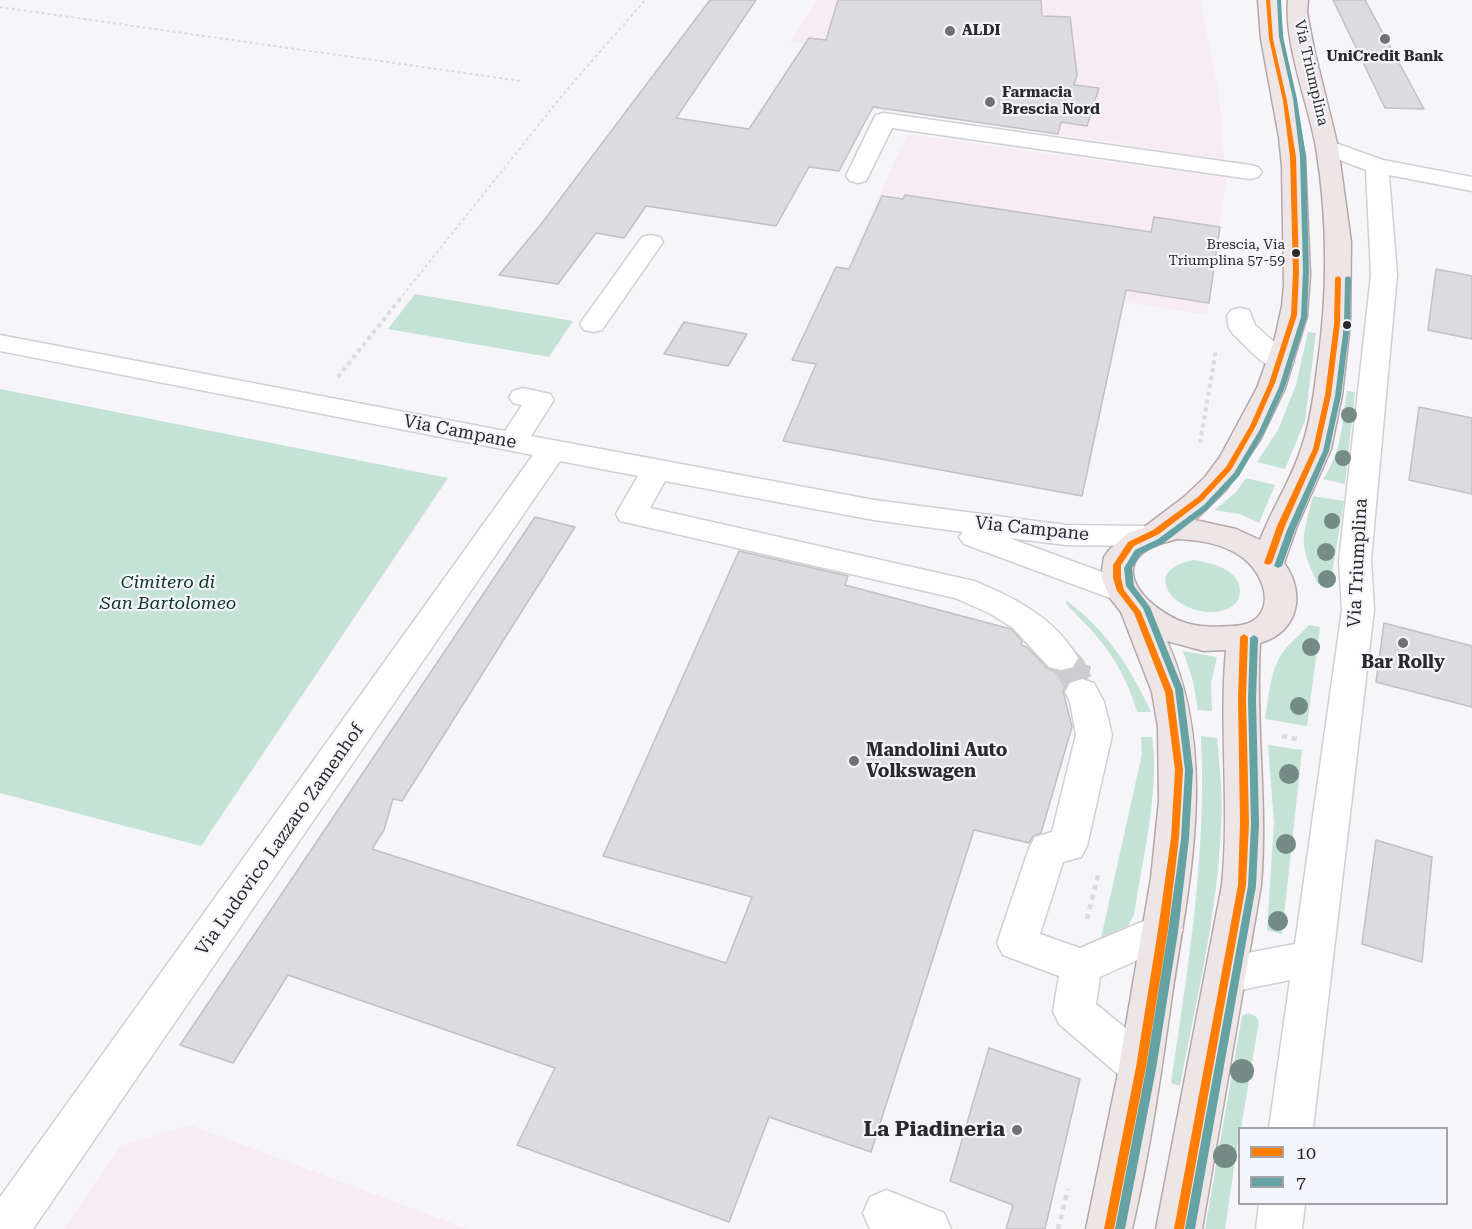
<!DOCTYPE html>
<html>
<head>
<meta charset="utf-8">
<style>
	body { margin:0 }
	#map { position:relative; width:1472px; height:1229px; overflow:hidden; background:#f5f5fa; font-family:"Roboto Serif",serif }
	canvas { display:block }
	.legend { position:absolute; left:1238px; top:1127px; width:210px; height:78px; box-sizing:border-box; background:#f4f4fb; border:2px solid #a3a3a9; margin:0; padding:8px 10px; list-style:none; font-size:18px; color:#2a2a2d }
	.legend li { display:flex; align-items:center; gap:12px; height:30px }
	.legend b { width:30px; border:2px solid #a3a3a9 }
</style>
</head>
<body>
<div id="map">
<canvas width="1472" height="1229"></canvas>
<ul class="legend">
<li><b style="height:8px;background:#ff7d04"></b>10</li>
<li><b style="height:8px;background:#65a2a3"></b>7</li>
</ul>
</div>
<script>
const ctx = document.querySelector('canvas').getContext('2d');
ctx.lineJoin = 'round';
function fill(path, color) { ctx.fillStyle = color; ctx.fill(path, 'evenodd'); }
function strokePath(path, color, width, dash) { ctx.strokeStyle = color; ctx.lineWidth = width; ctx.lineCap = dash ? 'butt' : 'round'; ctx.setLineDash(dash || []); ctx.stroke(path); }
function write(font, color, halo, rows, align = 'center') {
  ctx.font = font + ' "Roboto Serif",serif'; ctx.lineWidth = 4.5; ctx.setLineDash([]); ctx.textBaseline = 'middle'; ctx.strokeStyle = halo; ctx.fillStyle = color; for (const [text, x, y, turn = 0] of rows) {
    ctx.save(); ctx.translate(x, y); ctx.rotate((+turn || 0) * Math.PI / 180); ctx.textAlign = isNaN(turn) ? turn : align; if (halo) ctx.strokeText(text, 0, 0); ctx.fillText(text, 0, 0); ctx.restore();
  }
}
const commercial = new Path2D(`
	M817,0H1200L1219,95L1224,159L866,107L890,55L790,42Z
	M907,134L1226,178L1207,315L851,259Z
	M190,1125L467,1229H64L120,1146Z`);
const green = new Path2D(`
	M415,294L573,321L549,357L388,329Z
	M1308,332L1316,333L1305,421L1285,469L1257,462L1278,430L1296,385Z
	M0,389L448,478L201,846L0,793Z
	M1347,391L1355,392L1345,484L1323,479C1342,452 1342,423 1347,391Z
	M1246,478L1275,485L1259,523L1240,514L1215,510L1236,492Z
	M1313,496L1344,501L1330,586L1318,584C1298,543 1302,539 1313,496Z
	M1194,560C1211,563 1240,569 1240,591C1240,596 1238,601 1235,604C1218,620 1180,610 1169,592C1157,572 1177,563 1194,560Z
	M1067,601C1107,631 1130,667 1151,712H1137C1123,664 1101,638 1066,604Z
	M1309,625L1320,627L1307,726L1265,719C1269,696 1270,667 1286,648C1293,640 1302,633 1309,625Z
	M1183,651L1217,657L1211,683L1212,711L1198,710L1193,681Z
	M1201,736L1217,738C1220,768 1223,798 1221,829C1217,915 1196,1001 1180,1086L1171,1083C1188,968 1207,854 1201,736Z
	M1141,737H1152C1160,791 1142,861 1134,915L1128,926L1101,938L1142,754Z
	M1268,745L1302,750L1282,934L1267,930L1274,823Z
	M1248,1013L1255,1016L1259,1021L1241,1128H1240L1225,1229H1205L1242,1016Z`);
const building = new Path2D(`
	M710,0H756L676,118L749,129L809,38L826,40L838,0H1041L1042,16L1070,17L1077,75L1074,85L1099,88L1087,126L1061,122L1058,134L873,107L839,171L809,167L776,226L646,206L624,238L596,233L558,284L499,275L542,223Z
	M1333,0H1365L1424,109L1385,108Z
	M905,195L1151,232L1154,217L1220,227L1209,303L1126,290L1082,496L783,441L816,364L792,360L836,267L849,269L882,196L903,199Z
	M1436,269L1472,276V339L1428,330Z
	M684,322L747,334L728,366L664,354Z
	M1419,407L1472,418V494L1409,480Z
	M535,517L575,527L402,801L393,799L384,830L372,849L726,963L752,897L603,856L739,551L848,576L845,585L1011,629L1022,641L1021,645L1027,647L1048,669L1062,672L1074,669L1078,663L1090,667L1087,678L1081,677L1069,681L1063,691L1072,727L1041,833L1033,836L1029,843L974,830L871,1152L769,1117L729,1222L517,1145L555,1068L288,975L233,1063L180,1045Z
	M1384,623L1472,646V707L1376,682Z
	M1376,840L1432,857L1422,962L1362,944Z
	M989,1048L1080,1079L1045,1229H1006L1013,1205L950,1181Z`);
const minorTunnel = new Path2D(`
	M1061,658L1071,668L1082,692`);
const pathFar2 = new Path2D(`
	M0,7L521,81
	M399,300L565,92L645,0`);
const pathFar1 = new Path2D(`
	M338,377L400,299
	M1200,443L1216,350`);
const path = new Path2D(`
	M1282,736L1301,740
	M1087,919L1099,871
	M1058,1229L1068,1189`);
const minor = new Path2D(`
	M884,113L1250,165L1258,167L1262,172L1258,177L1250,179L892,128L866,181L858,183L850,181L846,176L873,120L876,115Z
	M1327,140L1383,160L1472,177V191L1389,175L1397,275L1371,560L1374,610L1313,1128H1269L1290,980L1226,993L1212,988L1206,975L1212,962L1226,957L1295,944L1342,610L1339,560L1371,275L1366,170L1319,152L1316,147L1319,142Z
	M651,235L660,237L663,242L602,330L593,332L584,330L580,324L584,318L642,237Z
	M1240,308L1249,310L1255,325L1290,356L1294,362L1290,368C1266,374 1249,348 1233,334L1229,328L1227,316L1231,310Z
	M0,335L505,431L522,405L513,403L509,397L513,391L523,388L550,394L554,400L531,436L874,500L1066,525L1144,526L1155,529L1160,536L1155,543L1144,546L1066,545L1009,538L1132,583L1137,591L1132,599L1121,602L964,544L959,537L963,532L874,520L665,481L650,508L974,581C1015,598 1055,618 1078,658L1073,667L1061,670L1049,667L1013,628L989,613L955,598L620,521L616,514L638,476L560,461L33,1229H0V1197L533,455L0,351Z
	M1082,679L1094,683L1104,702L1112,735L1087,846L1081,857L1063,862L1040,934L1080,948L1163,913L1177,918L1183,930L1177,942L1100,977L1096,1004L1156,1053L1162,1067L1156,1081L1141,1087L1126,1081L1059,1024L1053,1011L1059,976L1003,955L997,943L1029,848L1035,837L1052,832L1076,735L1070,702L1065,692L1070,683Z
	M886,1190L944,1213L951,1229H870L863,1213L870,1197Z
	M1259,1204H1305L1302,1229H1256Z`);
const major = new Path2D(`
	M1258,0H1278L1282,39L1305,157L1310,275L1307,316L1285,388L1260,440L1226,490L1195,520L1236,529L1260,540C1272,509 1291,480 1301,449C1310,424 1314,395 1317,369C1328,295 1328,221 1316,147C1308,103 1284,44 1288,0H1308L1307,12L1314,49L1338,147L1351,242L1350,324L1342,395L1331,449L1297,526L1284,563C1306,593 1299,632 1260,643C1255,724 1268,804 1261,885L1202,1229H1156L1222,885C1230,807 1219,728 1226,650L1204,651L1167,641C1218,755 1190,877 1172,995C1161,1074 1150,1152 1132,1229H1086L1117,1078L1151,878L1159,801L1158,727L1152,692L1121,612L1110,598L1101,577L1104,557L1109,550L1128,533L1143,528L1184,497L1205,477L1220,457L1257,388L1275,338L1282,306L1284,285L1282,166L1279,137L1261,39ZM1176,539C1200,540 1222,543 1242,557C1271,579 1277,625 1233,626C1216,627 1200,628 1183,622C1155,612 1107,572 1150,548C1158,544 1168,542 1176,539Z`);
const bus1 = new Path2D(`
	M1266,0H1270L1273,39L1287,101L1296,157L1299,271L1297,315L1275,383L1256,426L1231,470L1202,501L1159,534L1134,546L1121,565V578L1124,590L1141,612L1173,692L1183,770L1179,838L1168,930L1146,1067L1114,1229H1104L1136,1067L1158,930L1171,838L1175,770L1165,692L1134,613L1117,591L1113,578V565L1128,542L1153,530L1198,497L1226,467L1250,426L1269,383L1291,315L1293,271L1290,157L1283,101L1269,39Z
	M1338,276L1341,278L1340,324L1331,395L1319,449L1285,526L1272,563L1268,565L1264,563L1277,526L1313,449L1325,395L1334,324L1335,278Z
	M1244,634L1248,637L1246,699L1249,823L1246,885L1184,1229H1174L1238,885L1240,823L1238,699L1240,637Z`);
const bus2 = new Path2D(`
	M1277,0H1281L1283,37L1297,99L1306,157L1309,271L1307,317L1285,387L1265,431L1239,476L1208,509L1164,543L1141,554L1132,568L1134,586L1150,607L1183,689L1193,770L1189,839L1178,932L1156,1069L1125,1229H1115L1146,1069L1168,932L1181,839L1185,770L1175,689L1143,608L1126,586L1124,568L1135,550L1158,539L1204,505L1234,473L1259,431L1279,387L1301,317L1303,271L1300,157L1293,99L1279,37Z
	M1348,276L1351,278L1350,325L1341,396L1329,451L1295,530L1282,566L1278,568L1274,566L1287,530L1323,451L1335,396L1344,325L1345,278Z
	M1254,635L1258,638L1256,700L1259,824L1256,886L1195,1229H1185L1248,886L1251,824L1248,700L1250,638Z`);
const trees = [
	[1349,415,8],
	[1343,458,8],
	[1332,521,8],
	[1326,552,9],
	[1327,579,9],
	[1311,647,9],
	[1299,706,9],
	[1289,774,10],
	[1286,844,10],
	[1278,921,10],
	[1242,1071,12],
	[1225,1156,12]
];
const markers = [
	[950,31,6,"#717175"],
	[1385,39,6,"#717175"],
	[990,102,6,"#717175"],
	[1296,253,5,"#2a2a2d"],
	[1347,325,5,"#2a2a2d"],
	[1403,643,6,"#717175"],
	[854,761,6,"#717175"],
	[1017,1130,6,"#717175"]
];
const farBusnames = [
	["Brescia, Via",1285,245],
	["Triumplina 57-59",1285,261]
];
const farPoinames = [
	["ALDI",962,31],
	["UniCredit Bank",1385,57,"center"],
	["Farmacia",1002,93],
	["Brescia Nord",1002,110]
];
const farStreetnames = [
	["Via Triumplina",1311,73,77]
];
const streetNames = [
	["Via Campane",460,432,11],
	["Via Campane",1032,529,6],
	["Via Triumplina",1358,563,-87],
	["Via Ludovico Lazzaro Zamenhof",280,840,-55]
];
const parkNames = [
	["Cimitero di",168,583],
	["San Bartolomeo",168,604]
];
const poiNames = [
	["Bar Rolly",1403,663],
	["Mandolini Auto",866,751,"left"],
	["Volkswagen",866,772,"left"]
];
const nearPoinames = [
	["La Piadineria",1005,1130]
];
fill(commercial, '#f9ebf3');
fill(green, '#c4e2d5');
fill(building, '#dcdbde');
strokePath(building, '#c1c0c3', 1.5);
strokePath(minorTunnel, '#ccccd1', 30, [30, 15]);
strokePath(minor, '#d0cfd3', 3);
strokePath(major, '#b7a7aa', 3);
strokePath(pathFar2, '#dbdbdb', 2, [3, 3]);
strokePath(pathFar1, '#dbdbdb', 4, [4, 4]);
strokePath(path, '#dbdbdb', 4.5, [5, 5]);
fill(minor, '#fefefe');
fill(major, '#eee5e6');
fill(bus1, '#ff7d04');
fill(bus2, '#65a2a3');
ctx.fillStyle = '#758b85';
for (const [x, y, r] of trees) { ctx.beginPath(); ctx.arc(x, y, r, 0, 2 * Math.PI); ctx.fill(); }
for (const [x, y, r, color] of markers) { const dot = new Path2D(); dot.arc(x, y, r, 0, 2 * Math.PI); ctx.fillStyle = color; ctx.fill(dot); strokePath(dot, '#f4f4fb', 2); }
write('14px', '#2a2a2d', '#f4f4fb', farBusnames, 'right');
write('bold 15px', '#2a2a2d', '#f4f4fb', farPoinames, 'left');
write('15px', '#2a2a2d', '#f4f4fb', farStreetnames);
write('18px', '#2a2a2d', '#f4f4fb', streetNames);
write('italic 18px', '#0c3525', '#f4f4fb', parkNames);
write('bold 18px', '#2a2a2d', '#f4f4fb', poiNames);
write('bold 21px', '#2a2a2d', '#f4f4fb', nearPoinames, 'right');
</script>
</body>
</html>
